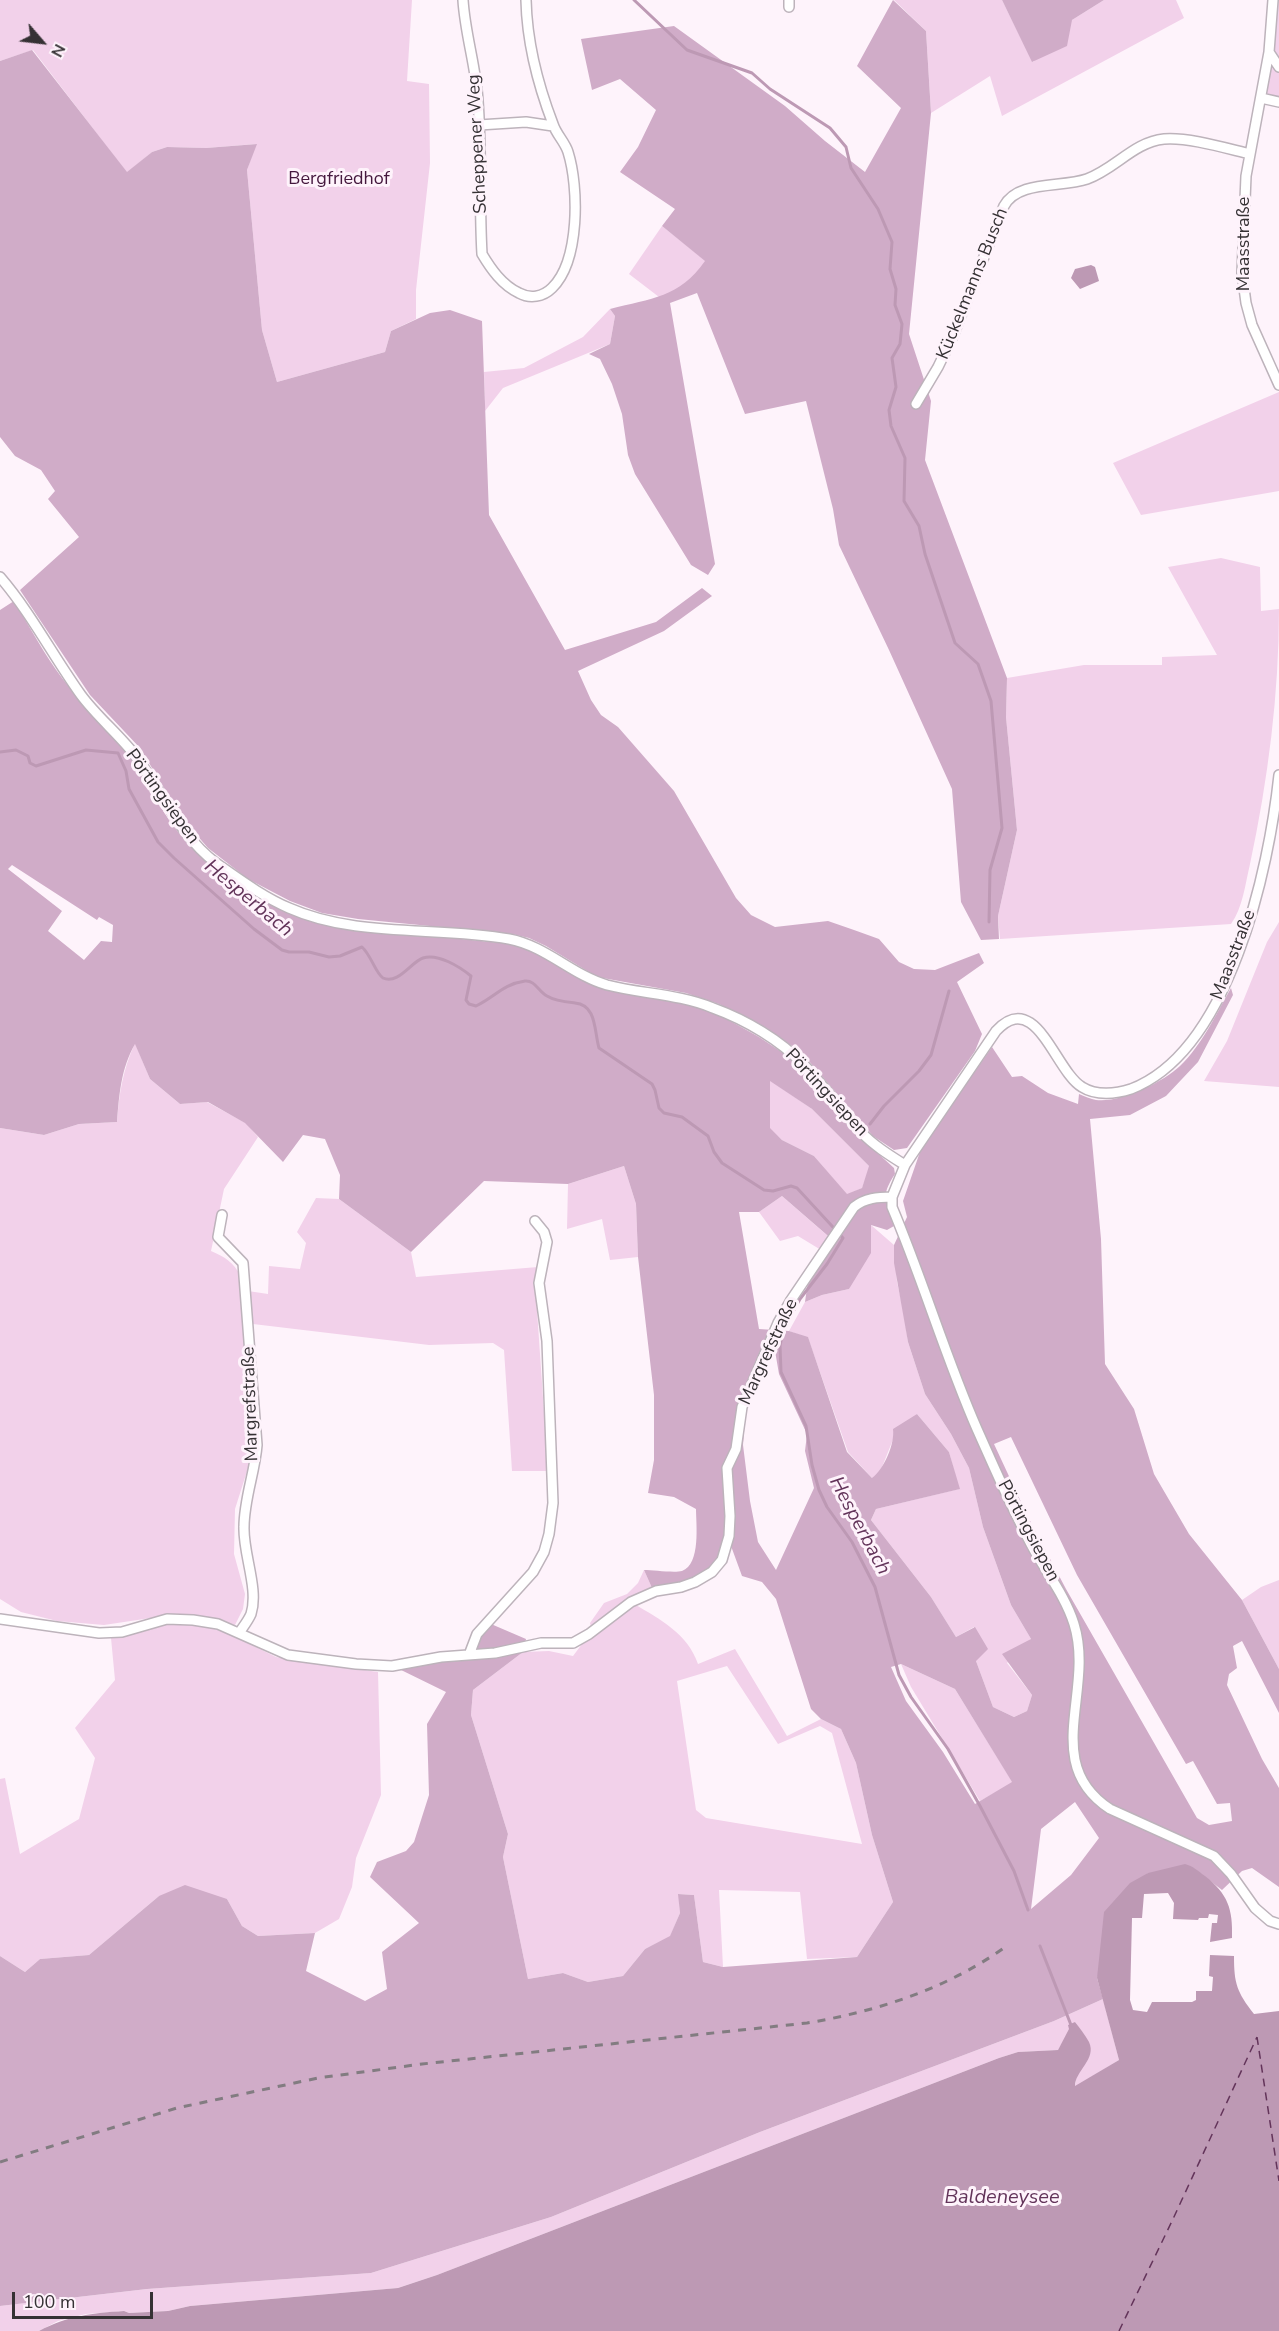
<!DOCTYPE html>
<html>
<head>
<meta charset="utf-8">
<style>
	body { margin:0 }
	#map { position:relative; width:1279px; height:2331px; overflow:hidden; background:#fef3fb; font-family:"Nunito Sans",sans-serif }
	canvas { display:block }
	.north { position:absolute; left:12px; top:12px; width:60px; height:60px; -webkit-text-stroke:4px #fef3fb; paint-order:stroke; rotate:118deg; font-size:16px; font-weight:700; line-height:24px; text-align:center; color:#353134 }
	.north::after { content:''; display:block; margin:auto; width:21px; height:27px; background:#353134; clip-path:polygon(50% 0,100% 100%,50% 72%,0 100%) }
	.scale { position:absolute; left:12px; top:2292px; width:141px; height:27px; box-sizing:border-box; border:3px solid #353134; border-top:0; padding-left:8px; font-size:18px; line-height:21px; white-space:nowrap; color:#353134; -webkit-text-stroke:4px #fef3fb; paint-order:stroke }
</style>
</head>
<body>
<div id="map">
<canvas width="1279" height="2331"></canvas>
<div class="north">N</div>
<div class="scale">100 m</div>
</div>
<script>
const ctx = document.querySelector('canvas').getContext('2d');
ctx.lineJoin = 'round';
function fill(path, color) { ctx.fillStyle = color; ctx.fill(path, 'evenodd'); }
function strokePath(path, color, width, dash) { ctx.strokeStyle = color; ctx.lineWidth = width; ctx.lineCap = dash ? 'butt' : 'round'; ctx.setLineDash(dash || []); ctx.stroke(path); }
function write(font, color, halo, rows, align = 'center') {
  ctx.font = font + ' "Nunito Sans",sans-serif'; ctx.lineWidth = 6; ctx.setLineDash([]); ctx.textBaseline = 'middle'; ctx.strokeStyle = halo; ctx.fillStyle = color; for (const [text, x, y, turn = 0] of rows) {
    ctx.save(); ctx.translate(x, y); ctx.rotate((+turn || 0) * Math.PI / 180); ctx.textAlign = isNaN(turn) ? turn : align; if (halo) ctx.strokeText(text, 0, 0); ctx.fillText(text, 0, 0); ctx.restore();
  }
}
const green = new Path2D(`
	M0,0H412L407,81L429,84L430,163L416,290V319L391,331L385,352L277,382L262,330L247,170L256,144L206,148L167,147L152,152L127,173L33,50L0,61Z
	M894,0H1002L1033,62L1072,20L1104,0H1176L1184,18L1002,116L990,76L931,113L926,31Z
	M1275,0H1279V101L1262,97Z
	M662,226L706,261C693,279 680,291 659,297L629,274Z
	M610,309L615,316L610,344L503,388L485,411L484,372L524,368L583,337Z
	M1279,392V491L1141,515L1113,463Z
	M1221,558L1260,567L1261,611L1279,609C1279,694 1268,780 1250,864C1245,885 1243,907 1231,924L1000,939L998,916L1017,830L1006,717L1007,678L1084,665H1162V657L1217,655L1168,567Z
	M1279,922V1087L1204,1081L1227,1041L1267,942Z
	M135,1043L150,1079L180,1104L207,1102L246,1123L258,1137L224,1189L211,1251C225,1257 233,1262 241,1276L252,1441L248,1468L235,1509L234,1554L245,1594L243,1609L235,1625L198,1616H164L104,1625L57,1621L21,1612L0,1599V1128L44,1135L79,1124L117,1122C119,1094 123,1069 135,1043Z
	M770,1080L812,1109L870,1167L862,1188L847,1195L814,1156L782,1140L769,1128Z
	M624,1166L636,1204L638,1257L610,1260L602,1219L567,1229L568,1184Z
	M782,1196L829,1237L821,1250L798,1236L780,1241L759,1212Z
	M316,1198L339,1199L411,1252L416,1277L538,1267L535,1281L548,1471H512L504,1350L493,1343L429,1345L253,1324L250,1318L248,1291L268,1294L269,1266L300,1269L306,1243L297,1232Z
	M871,1225L894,1245L897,1282L904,1313L908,1342L925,1394L951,1434L969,1468L983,1527L1011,1605L1031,1639L1007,1663L1032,1695L1027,1711L1014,1717L993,1707L976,1661L974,1627L956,1637L931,1597L871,1520L876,1509L959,1489L949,1452L917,1414L894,1437L880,1472L873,1479L848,1452L808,1338L789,1331L805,1302L822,1295L849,1289Z
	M644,1570L652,1588L591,1627L590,1623L604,1603L627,1594L638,1583Z
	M1279,1580V1669L1242,1600L1261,1587Z
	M634,1604C660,1619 688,1634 698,1664L735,1649L787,1736L821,1719L841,1729L856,1763L872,1835L893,1902L857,1957L807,1959L800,1892L719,1890L723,1967L703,1962L694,1895L679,1894L680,1913L670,1937L645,1949L623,1976L588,1982L563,1973L528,1979L503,1857L508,1834L471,1715L473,1690L523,1652L549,1651L573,1656L582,1644ZM727,1666L778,1744L820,1726L832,1733L862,1844L706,1818L696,1810L677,1681Z
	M157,1625H201L230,1634L276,1657L378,1672L381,1795L356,1858L352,1887L339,1919L315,1933L258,1936L242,1926L227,1899L159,1896L89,1955L40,1959L25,1972L0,1956V1779L5,1778L20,1854L79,1819L95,1758L75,1728L115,1680L111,1638L124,1637Z
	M901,1664L955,1689L1013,1783L980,1801L911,1687Z
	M1103,1999L1119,2060L1075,2087C1079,2051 1107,2065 1075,2022L1058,2050L1018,2052L999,2058L437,2275L398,2288L190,2306L168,2311L129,2313L124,2311L86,2314L58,2321L39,2331H0V2306L147,2289L371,2273L551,2217L760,2132L1054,2021Z`);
const forest = new Path2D(`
	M893,0L926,31L931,113L909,334L931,401L925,460L1007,678L1006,717L1017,830L998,916L999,939L981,940L961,902L952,789L889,650L839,545L833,509L806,401L745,414L697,293L670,303L715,564L708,575L691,565L635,474L628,455L622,414L612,384L600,359L589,354L610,344L615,316L610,309C652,298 679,298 705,261L662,226L675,209L620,172L638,147L656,110L620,79L592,90L581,39L674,26L785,106L825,141L865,172L901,108L857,66Z
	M1002,0H1104L1072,20L1067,46L1032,62Z
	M32,50L127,172L152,152L167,147L206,148L257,144L247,170L262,330L277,382L385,352L391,331L430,313L450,310L482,321L489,515L565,650L656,622L702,588L712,596L664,631L578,671L591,700L601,715L618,727L674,791L736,898L751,915L775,927L828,921L854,930L879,939L899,962L914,969L935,970L979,953L984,963L957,982L982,1034L975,1051L907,1148L894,1150L873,1136L802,1053L765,1027L719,1004L686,993L597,977L546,946L529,938L512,934L358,919L322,913L290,901L248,879L208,848L182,818L140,748L90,695L20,590L79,537L48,499L55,491L41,470L15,456L0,437V61Z
	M14,601C30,627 44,654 62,678C83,705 106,729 128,754C144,774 155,799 169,820C209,876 276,915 343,927L511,944L538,953L604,988L693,1006L725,1018L759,1037L786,1055L806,1074L851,1129L894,1168L895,1174C880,1197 885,1201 894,1226L887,1230L871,1225V1253L849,1289L822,1295L805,1302L808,1281L835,1242L782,1196L759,1212H739L759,1329L789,1331L808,1337L847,1452L872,1478C884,1469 895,1444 893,1429L917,1414L949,1452L960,1489L876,1509L871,1520L931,1597L956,1637L975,1627L988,1649L976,1661L993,1707L1014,1717L1027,1711L1032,1695L1002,1654L1031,1639L1011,1605L983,1527L969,1468L951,1434L925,1394L908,1342L894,1263V1245L907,1217L903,1201L921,1149L992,1047L1012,1077L1022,1076L1048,1093L1078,1104L1079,1094C1084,1096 1091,1099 1096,1100C1121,1103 1163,1082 1180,1066C1202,1045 1216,1014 1231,988L1233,995L1198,1062L1166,1096L1130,1115L1090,1119L1101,1239L1105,1364L1134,1409L1154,1474L1189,1534L1242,1600L1279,1669V1713L1242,1641L1233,1646L1237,1668L1229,1674L1227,1685L1262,1759L1279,1788V1887L1252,1868L1242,1871L1222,1890L1205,1877L1148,1873L1097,1978L1103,1999L1054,2021L760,2132L551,2217L371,2273L147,2289L0,2306V1956L25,1972L40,1959L89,1955L159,1896L185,1885L227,1899L242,1926L258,1936L315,1933L306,1971L365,2001L387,1989L382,1952L419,1923L370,1877L377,1862L406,1851L414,1842L429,1795L427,1724L446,1692L397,1668L442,1661L474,1659L478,1641L491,1624L526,1639L523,1652L473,1690L471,1715L508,1834L503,1857L528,1979L563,1973L588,1982L623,1976L645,1949L670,1936L680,1913L678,1894L694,1895L703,1962L723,1967L857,1957L893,1902L872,1835L856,1763L841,1729L821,1719L811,1709L776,1599L762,1582L742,1576L731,1546L709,1570L692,1581L652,1588L644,1570C653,1570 674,1573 682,1571C701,1564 696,1524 696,1509L674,1497L648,1493L654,1460V1395L638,1257L636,1204L624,1166L568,1184L484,1181L411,1252L339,1199L340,1175L325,1139L303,1135L283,1162L245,1123L208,1102L180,1104L150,1079L135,1044C121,1068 119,1096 117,1122L79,1124L44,1135L0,1128V610ZM12,865L97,920L99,917L113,925L112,942L101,941L84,960L48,931L62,911L8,869ZM770,1081L812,1109L869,1166L862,1188L847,1194L814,1156L782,1140L770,1128ZM774,1345L779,1374L807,1434L805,1451L814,1488L776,1570L758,1542L750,1501L743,1445L746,1406L751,1399ZM1011,1437L1077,1575L1186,1764L1193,1761L1217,1804L1230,1803L1232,1821L1209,1825L1197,1818L1066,1589L1028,1517L994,1444ZM901,1664L955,1689L1012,1782L975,1804L943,1752L906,1701L891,1667ZM1075,1802L1099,1838L1071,1875L1031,1909L1041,1829Z`);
const water = new Path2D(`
	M1091,265L1095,267L1099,281L1080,289L1071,278L1075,269Z
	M1185,1864C1193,1866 1198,1871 1205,1876C1228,1894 1233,1909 1232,1938L1210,1942L1212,1923H1217L1218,1915L1209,1914L1208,1918H1199L1198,1920L1173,1919L1174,1903L1168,1893L1144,1894L1142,1918H1132L1130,2000L1133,2010L1147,2012L1152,2002H1192L1196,2000V1991H1212L1213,1977L1209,1976L1210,1955L1234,1956C1234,1984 1237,1992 1254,2014L1279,2011V2331H39C67,2316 93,2313 124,2311L129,2313L168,2311L190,2306L398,2288L437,2275L999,2058L1018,2052L1058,2050L1069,2029L1068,2025L1075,2022C1080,2028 1085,2035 1089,2042C1097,2059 1075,2071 1075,2086L1119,2060L1097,1978L1104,1912L1130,1883L1148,1873Z`);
const stream = new Path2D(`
	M634,0L687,50L752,73L770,89L830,128L846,147L851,168L878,209L892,242L890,269L896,289L895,305L902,324L900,344L892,358L896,387L889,410L891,426L905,458L904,501L919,526L925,554L955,643L978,664L991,701L1002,828L990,870L989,922
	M0,752L16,750L28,756L30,763L36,766L86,750L118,753L126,771L129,789L158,842L174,858L254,929L282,950L289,952H309L329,957L340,956L362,947C371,955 376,974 383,978C398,985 411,962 423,958C438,953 460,967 471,976L466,1000L469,1004L476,1006C495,997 503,984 525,981C535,980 539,992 547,996C555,1001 566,1002 575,1003C597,1005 594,1031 599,1048L652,1084L655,1090L659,1108L664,1113L682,1117L708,1136L714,1152L722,1163L764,1190L773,1191L791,1186L797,1188L843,1238L827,1264L800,1299L783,1330L780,1346L781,1372L806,1426L812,1465L819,1490L827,1507L852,1542L875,1587L899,1675L911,1697L948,1749L980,1806L1014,1871L1028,1910
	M870,1124L884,1106L919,1071L931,1055L949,991
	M1040,1946L1071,2025`);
const ferry = new Path2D(`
	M1257,2037L1279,2181
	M1119,2331L1173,2219L1257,2037`);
const street = new Path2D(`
	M463,0C465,34 476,66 478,101C482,152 479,203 482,254C491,269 502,285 519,293C530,299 543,297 552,288C580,261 579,187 568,152C565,142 556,134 553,124C538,85 527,42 526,0
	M789,0V7
	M1273,0L1269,52L1246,176L1242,273L1246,303L1252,325L1279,385
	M1269,52L1279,67
	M1261,98L1279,102
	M479,125L526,122L553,126
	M916,404L938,367L953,336L1004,206C1018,180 1061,188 1087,179C1115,169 1134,142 1164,139C1188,137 1225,148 1250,154
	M0,577C31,613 53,656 81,695C98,718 121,736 138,759C164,795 180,836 216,863C239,879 263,897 289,908C356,938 438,926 509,939C546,946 572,975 607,985C642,994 679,994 713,1008C746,1020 780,1040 804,1065C824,1086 841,1109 860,1131C873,1145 889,1155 905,1165L892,1197V1207C923,1280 945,1356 977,1429C994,1467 1011,1507 1031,1544C1045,1571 1065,1595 1074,1624C1095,1691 1040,1763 1110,1809L1214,1856L1231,1874L1255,1908L1270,1921L1279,1924
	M905,1165L996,1031C1036,988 1055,1071 1082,1087C1096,1096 1116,1094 1131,1089C1230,1051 1269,869 1279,775
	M222,1215L218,1237L243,1263L257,1445C255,1472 244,1499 244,1527C243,1554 259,1589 251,1614C248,1621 243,1627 239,1633
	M0,1619L99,1633L122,1632L167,1619L193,1620L218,1624L288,1655L356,1664L392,1666L441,1657L495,1653L541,1643H573L589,1634L631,1602L656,1591L681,1587L695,1582L712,1572L722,1560L729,1536L730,1516L727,1468L736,1449L742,1407L778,1323L791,1300L854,1207C865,1198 878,1197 892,1197
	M469,1655L477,1634L533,1572L544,1552L549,1534L553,1503L547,1341L539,1283L547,1242L544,1232L535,1221`);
const rail = new Path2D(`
	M0,2162L177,2108L318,2078L422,2064L807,2023C879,2011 949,1988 1008,1945`);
const streetNames = [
	["Scheppener Weg",478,144,-93],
	["Maasstraße",1245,244,-90],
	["Kückelmanns Busch",973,284,-68],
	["Pörtingsiepen",162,797,54],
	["Maasstraße",1234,955,-69],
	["Pörtingsiepen",826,1093,47],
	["Margrefstraße",769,1352,-65],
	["Margrefstraße",251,1404,-92],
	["Pörtingsiepen",1028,1531,62]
];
const parkNames = [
	["Bergfriedhof",339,180]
];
const waterNames = [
	["Hesperbach",248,899,40],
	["Hesperbach",859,1526,62],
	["Baldeneysee",1002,2198]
];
fill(green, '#f2d1ea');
fill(forest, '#d0acc8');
fill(water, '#bd99b4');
strokePath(stream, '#bd99b4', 3);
strokePath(ferry, '#63345a', 1.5, [8, 6]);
strokePath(street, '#bdb3bb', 12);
strokePath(street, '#fff', 9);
strokePath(rail, '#827c81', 3, [8, 8]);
write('18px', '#353134', '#fef3fb', streetNames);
write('18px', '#45183e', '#fef3fb', parkNames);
write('italic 20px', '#63345a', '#fef3fb', waterNames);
</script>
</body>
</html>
